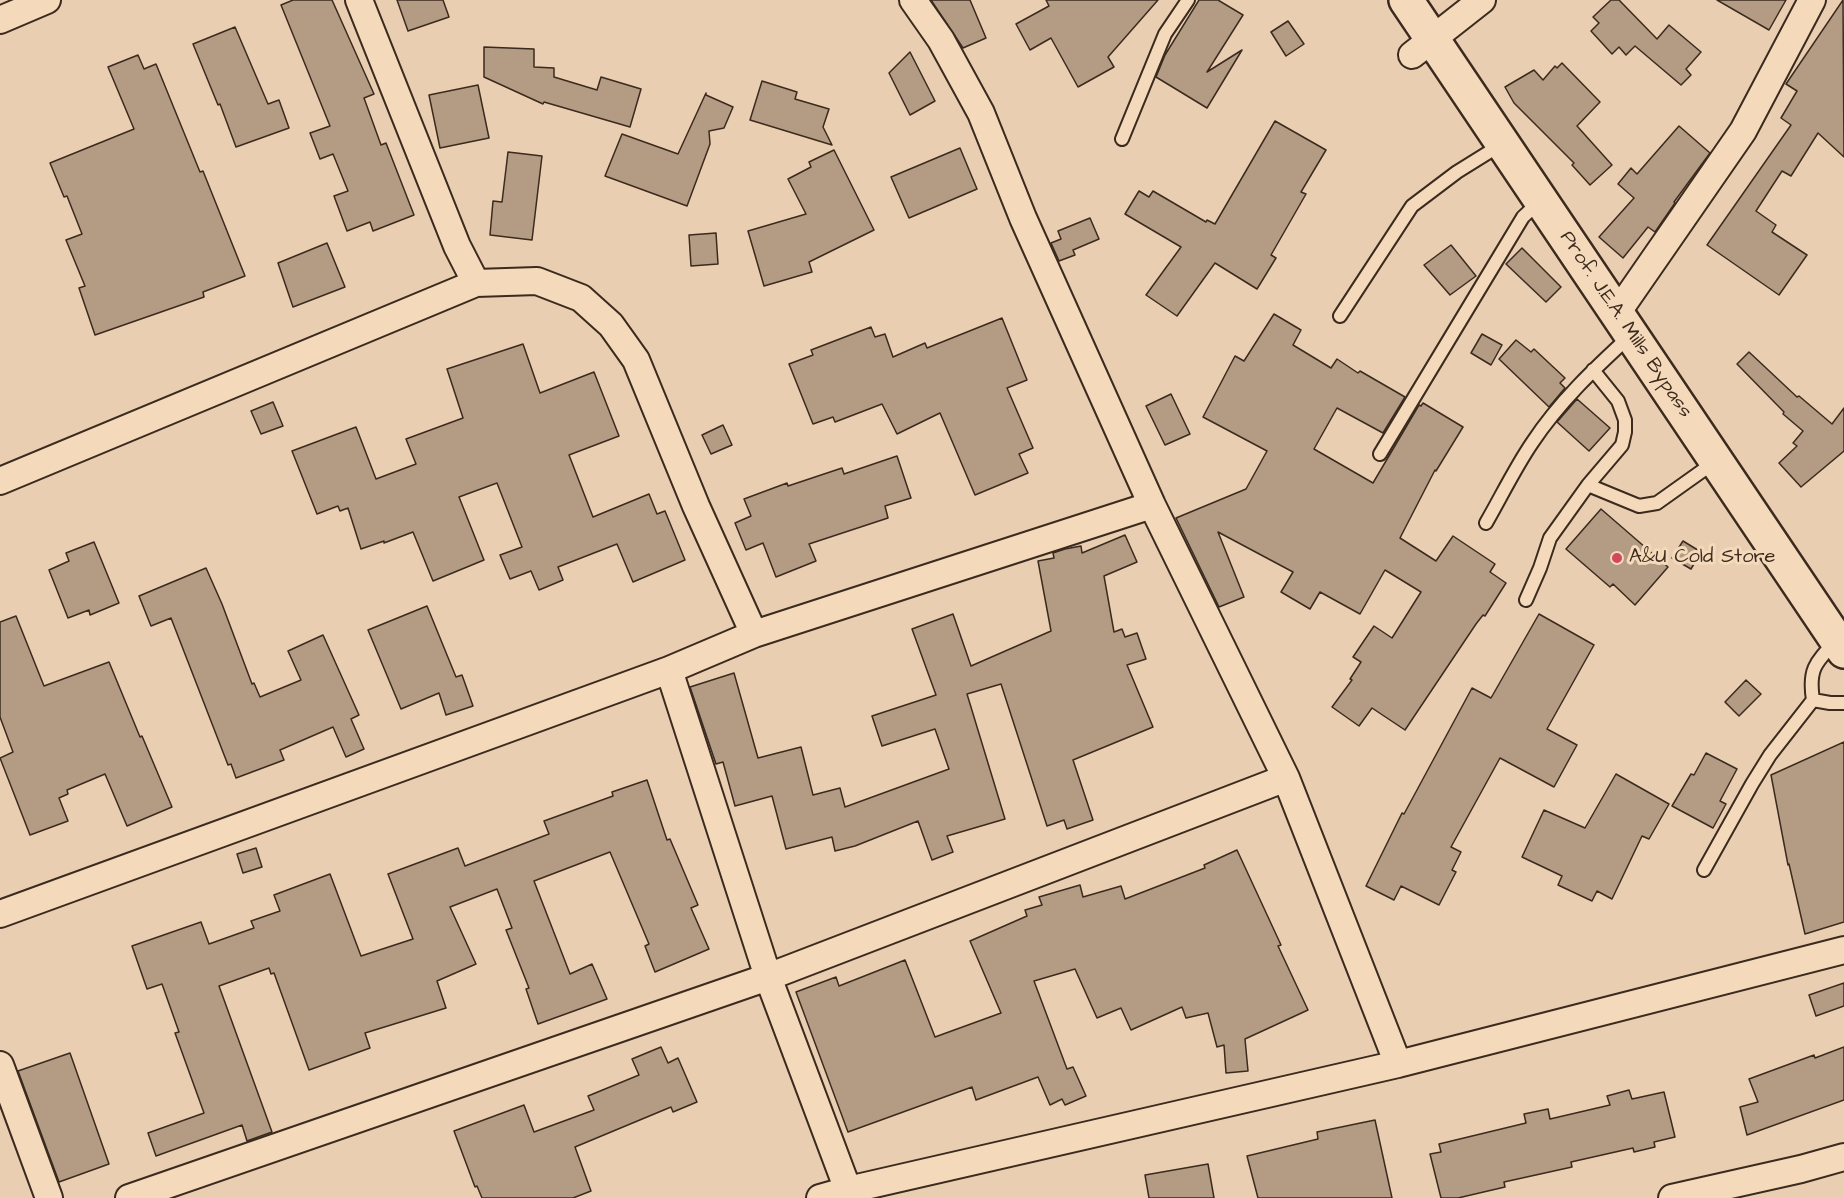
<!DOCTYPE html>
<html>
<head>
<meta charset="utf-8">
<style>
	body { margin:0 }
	canvas { display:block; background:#e9ceb2 }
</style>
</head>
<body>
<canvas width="1844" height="1198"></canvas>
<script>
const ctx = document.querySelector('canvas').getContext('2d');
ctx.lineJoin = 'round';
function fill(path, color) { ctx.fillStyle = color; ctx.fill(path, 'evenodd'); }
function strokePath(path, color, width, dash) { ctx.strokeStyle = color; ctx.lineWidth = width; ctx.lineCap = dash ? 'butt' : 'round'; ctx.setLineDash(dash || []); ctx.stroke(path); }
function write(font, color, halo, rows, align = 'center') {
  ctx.font = font + ' "Architects Daughter",sans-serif'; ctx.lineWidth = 6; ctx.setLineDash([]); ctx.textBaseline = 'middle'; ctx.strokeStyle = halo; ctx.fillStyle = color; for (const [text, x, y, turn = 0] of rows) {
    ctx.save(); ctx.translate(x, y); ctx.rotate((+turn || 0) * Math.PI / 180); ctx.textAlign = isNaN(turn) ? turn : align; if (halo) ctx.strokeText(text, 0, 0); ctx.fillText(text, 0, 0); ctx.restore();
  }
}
const building = new Path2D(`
	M293,0H332L374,94L364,98L381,145L386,143L414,215L373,231L370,222L347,231L334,196L348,191L333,154L320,159L310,133L330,126L281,5Z
	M397,0H443L449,17L408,31Z
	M931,0H970L986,38L963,48Z
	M1046,0H1158L1108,57L1114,67L1078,87L1051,38L1030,50L1016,24L1049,6Z
	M1199,0H1218L1243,15L1207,72L1242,50L1207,108L1156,77L1165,55Z
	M1611,0H1619L1657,39L1669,25L1701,52L1686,69L1691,75L1681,85L1635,46L1626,55L1619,47L1612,54L1591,31L1599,23L1593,17Z
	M1717,0H1786L1769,30Z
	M1843,0L1844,157L1818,133L1791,176L1782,171L1756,211L1776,225L1772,232L1807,255L1779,295L1707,245L1791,125L1781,118L1797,91L1786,84Z
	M1288,21L1304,44L1286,56L1271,32Z
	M235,27L268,104L279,100L289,128L236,147L220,104L218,105L193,44Z
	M484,47L534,49V67L554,68V77L597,90L601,77L641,89L630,127L544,102L543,104L484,77Z
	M910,52L935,101L910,115L889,73Z
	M138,55L144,69L156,64L200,172L203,171L245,276L203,292L204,297L95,335L79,288L85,286L66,240L82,234L67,196L64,197L50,163L134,129L108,67Z
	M1562,63L1600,102L1577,126L1612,165L1590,185L1572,165L1574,163L1514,103L1505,87L1534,70L1543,80L1555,66L1557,68Z
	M762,81L797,92L795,99L829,109L823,127L832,145L750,120Z
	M478,85L489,138L440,148L429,95Z
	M706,93V95L733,107L724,128L709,131L710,144L687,206L605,176L622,134L678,154Z
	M1275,121L1326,150L1301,192L1306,194L1271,255L1276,258L1257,289L1215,263L1177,316L1146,295L1181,247L1125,214L1139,191L1149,197L1153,191L1206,222L1207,220L1215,224Z
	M1679,126L1710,153L1674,202L1675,203L1655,232L1648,227L1623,258L1599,237L1634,198L1618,184L1631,168L1637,174Z
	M960,148L977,189L909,218L891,177Z
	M834,150L874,230L809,262L812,272L764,286L748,231L806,214L788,179L811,167L809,162Z
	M508,152L542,156L532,240L490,235L493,201L502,202Z
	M1090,218L1099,239L1073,250L1075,255L1059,261L1051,243L1061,239L1058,231Z
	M716,233L718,264L691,266L689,235Z
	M327,243L345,287L293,307L278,263Z
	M1451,245L1476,276L1450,295L1424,265Z
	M1522,248L1561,287L1546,302L1506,264Z
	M1274,314L1301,330L1293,345L1331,368L1337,359L1358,373L1360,371L1405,397L1383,433L1337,408L1314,449L1373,483L1419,405L1421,406L1423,403L1463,427L1436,471L1435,470L1400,538L1436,561L1453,536L1495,564L1490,572L1506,583L1485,616L1483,615L1476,624L1405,730L1372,708L1359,726L1332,707L1352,680L1350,679L1361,662L1353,657L1374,626L1392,638L1421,592L1385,570L1360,614L1320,592L1310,609L1281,592L1293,572L1218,532L1244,597L1219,607L1176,518L1246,489L1267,451L1203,417L1235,356L1244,361Z
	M1002,318L1027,380L1007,388L1033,448L1019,454L1028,473L975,495L940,413L897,434L882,404L835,422L833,417L813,424L789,364L813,355L811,350L871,327L875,337L885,334L893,357L925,343L927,348Z
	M1482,334L1502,345L1491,365L1471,353Z
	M1516,340L1531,352L1534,349L1565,378L1560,383L1565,388L1549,407L1499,359Z
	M523,344L540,393L594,372L619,436L569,455L593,517L649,494L657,514L665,511L685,560L633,582L617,544L558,567L563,580L539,590L531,571L510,579L500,555L522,547L497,483L459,497L484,560L433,581L413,532L384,543V541L361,549L348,508L340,511L338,506L317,514L292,451L356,427L376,479L416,464L406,439L463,418L447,369Z
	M1749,352L1797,397L1799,396L1832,424L1844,408V451L1801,487L1779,463L1797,446L1793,443L1803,431L1783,414L1784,412L1737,364Z
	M1171,394L1190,434L1165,445L1146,406Z
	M1577,399L1610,428L1589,451L1557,422Z
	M273,402L283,426L261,434L251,411Z
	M723,425L732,445L711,454L702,435Z
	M897,456L911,498L885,506L888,518L809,544L816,561L776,577L763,543L746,550L735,523L751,516L744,499L787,483L788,486L842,468L844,474Z
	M1601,509L1668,567L1635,605L1613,584L1610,587L1566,549Z
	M1125,535L1137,562L1104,576L1114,632L1122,629L1125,637L1137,633L1146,659L1127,665L1153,727L1073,760L1093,820L1067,829L1064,820L1047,826L1001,684L967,694L1005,819L947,836L953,852L932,860L918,821L855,846L835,851L832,837L786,849L772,796L735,806L723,762L716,764L690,687L734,673L758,758L801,747L813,795L840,788L845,807L949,769L935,729L882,746L872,716L936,695L912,629L953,614L971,666L1051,631L1038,561L1054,558L1053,553L1065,549L1081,546L1082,553Z
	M1683,541L1701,552L1691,569L1672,558Z
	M94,542L119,603L90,615L89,610L68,618L49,570L69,561L66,553Z
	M206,568L222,604L252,684L254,683L260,697L301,680L288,651L323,635L359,715L351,719L364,749L346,757L333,727L280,750L284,760L236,778L231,764L228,765L171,618L151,626L139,596Z
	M427,606L456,677L462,675L473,706L446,715L439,693L401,709L368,630Z
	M1539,614L1594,645L1547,729L1577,745L1554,787L1500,758L1451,847L1461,852L1452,870L1456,872L1439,905L1401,886L1394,900L1366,886L1402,813L1404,814L1472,688L1491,698Z
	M16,616L44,686L109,662L140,737L142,736L172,807L127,826L105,774L67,790L68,794L59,798L68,821L30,835L0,758L13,752L0,717V622Z
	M1746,680L1761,694L1739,716L1725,702Z
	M1844,742V922L1805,934L1789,864L1788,865L1771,775Z
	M1706,753L1737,769L1720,801L1726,804L1713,828L1672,806L1691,774L1694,775Z
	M1616,774L1669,804L1649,839L1642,836L1612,899L1597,891L1592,901L1558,885L1562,876L1522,857L1544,810L1585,828Z
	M647,780L667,840L670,839L698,905L691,908L709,949L655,972L645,946L649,944L610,852L534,881L570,974L592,964L607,999L538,1024L526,989L529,988L506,930L512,928L497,889L450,907L476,964L437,981L446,1008L365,1033L370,1048L309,1070L274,973L271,974L269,968L219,986L272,1132L247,1141L242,1125L156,1156L148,1133L204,1113L175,1033L179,1032L162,984L147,989L132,946L201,922L209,944L254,928L251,921L280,911L274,895L330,874L361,956L413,939L388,874L458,848L465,866L549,834L544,821L613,796L612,792Z
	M256,848L262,867L243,873L237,854Z
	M1237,850L1281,945L1278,946L1308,1010L1245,1039L1248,1071L1226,1073L1224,1045L1217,1047L1208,1013L1186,1018L1182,1007L1131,1030L1121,1008L1097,1018L1075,969L1034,981L1067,1069L1073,1067L1086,1096L1065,1105L1062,1099L1050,1105L1038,1077L976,1100L972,1087L848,1132L796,992L836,977L839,986L905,960L935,1037L1001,1013L970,941L1027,916L1025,910L1042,905L1039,897L1080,885L1083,897L1121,886L1125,899L1205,868L1204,865Z
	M1844,983V1006L1816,1016L1809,995Z
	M661,1047L668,1063L678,1058L697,1102L673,1112L671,1107L575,1147L591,1191L573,1198H482L477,1186L475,1187L454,1131L524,1105L534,1132L594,1110L588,1096L639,1075L632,1059Z
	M1844,1047V1100L1747,1135L1740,1107L1758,1102L1749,1079L1814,1055L1815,1058Z
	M70,1053L109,1164L59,1182L18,1071Z
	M1629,1090L1632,1099L1664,1092L1675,1137L1654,1142L1655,1147L1634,1152L1633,1148L1571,1162L1572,1167L1504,1182L1505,1187L1458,1198H1441L1430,1154L1441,1152L1439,1144L1526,1123L1524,1114L1548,1109L1550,1119L1610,1105L1607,1096Z
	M1375,1120L1392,1198H1258L1247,1156L1318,1139L1317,1132Z
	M1208,1164L1214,1198H1149L1145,1175Z`);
const lane = new Path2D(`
	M1122,139L1165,34L1188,0
	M1340,316L1412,206L1457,172L1502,144
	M1380,454L1523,217L1539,202
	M1588,485L1639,506L1657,503L1716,461
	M1486,523C1501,497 1515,468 1532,443C1559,402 1595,368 1631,335
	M1526,600L1540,568L1550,538L1588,485L1622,445L1625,432V420L1618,401L1593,370
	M1813,700C1808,669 1816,662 1836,641
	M1704,870L1752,784L1770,755L1813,700L1830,703H1844`);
const street = new Path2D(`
	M359,0L457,246L476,283
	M913,0L941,40L981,113L1023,218L1152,505L1286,778L1398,1064
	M0,20L47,0
	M1412,55L1482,0
	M1617,313L1743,131L1812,0
	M0,481L476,283L537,281L581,298L611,325L636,360L696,506L754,634
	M669,670L768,977L848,1190
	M0,914L669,670L754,634L1152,505
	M0,1065L49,1198
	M129,1198L768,977L1286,778
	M820,1198L848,1190L1398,1064L1844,950
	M1672,1198L1801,1169L1844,1157`);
const secondary = new Path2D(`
	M1406,0L1844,651`);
const markers = [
	[1617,558,6,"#d1495b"]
];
const streetNames = [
	["Prof. J.E.A. Mills Bypass",1625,325,56]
];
const poiNames = [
	["A&U Cold Store",1629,558]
];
fill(building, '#b39b84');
strokePath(building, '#3b2a1e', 1.5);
strokePath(lane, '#3b2a1e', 16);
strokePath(street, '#3b2a1e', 30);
strokePath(secondary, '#3b2a1e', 38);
strokePath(lane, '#f4d9bb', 12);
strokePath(street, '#f4d9bb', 26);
strokePath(secondary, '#f4d9bb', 33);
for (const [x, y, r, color] of markers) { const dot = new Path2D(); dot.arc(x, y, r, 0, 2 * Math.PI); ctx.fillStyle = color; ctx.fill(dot); strokePath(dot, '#f4d9bb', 2); }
write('20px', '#3b2a1e', '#f4d9bb', streetNames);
write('20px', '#3b2a1e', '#f4d9bb', poiNames, 'left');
</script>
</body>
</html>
